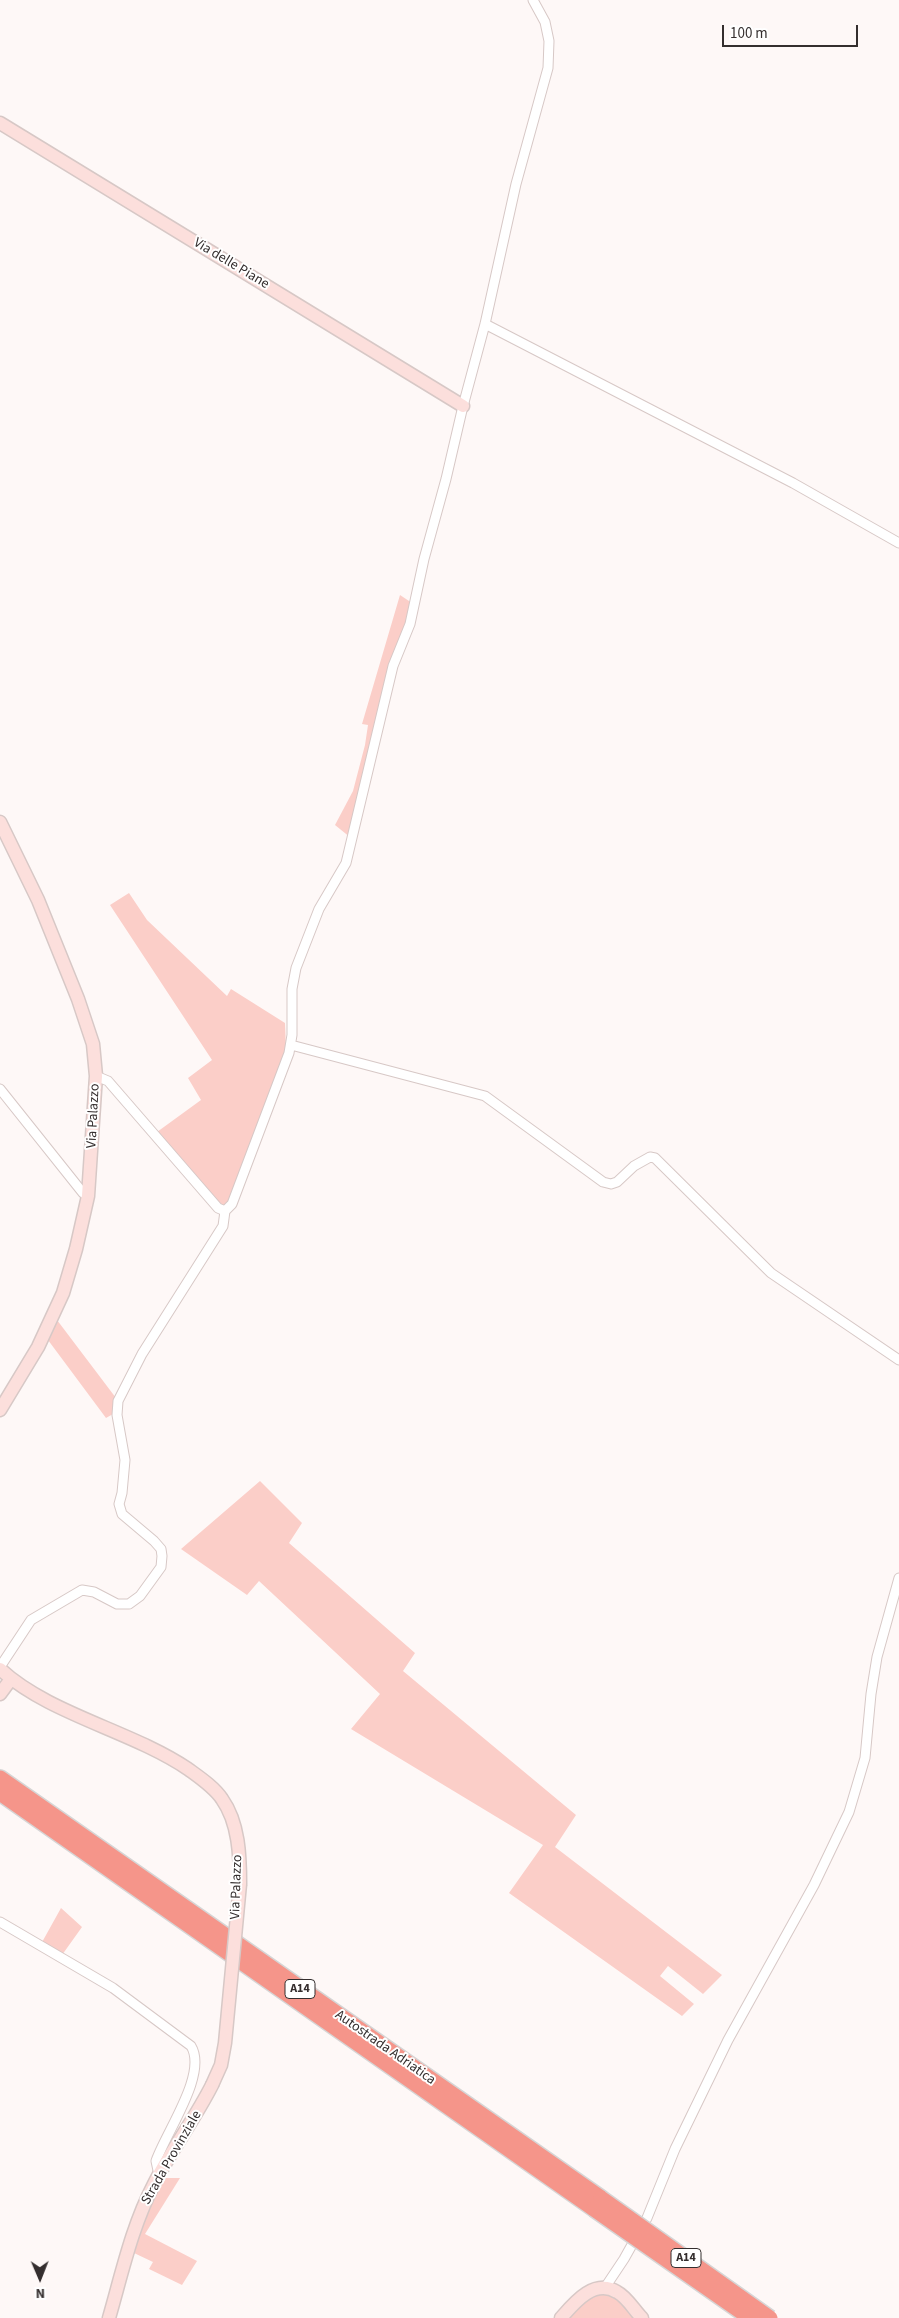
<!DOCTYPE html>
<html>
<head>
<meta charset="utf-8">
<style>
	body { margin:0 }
	#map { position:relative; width:899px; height:2318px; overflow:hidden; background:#fef8f7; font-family:"Source Sans 3",sans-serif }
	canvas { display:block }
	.north { position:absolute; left:15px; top:2253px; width:50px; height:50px; -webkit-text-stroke:4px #fff; paint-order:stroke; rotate:179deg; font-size:14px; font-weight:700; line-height:20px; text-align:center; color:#342e2e }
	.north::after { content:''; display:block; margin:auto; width:18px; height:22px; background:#342e2e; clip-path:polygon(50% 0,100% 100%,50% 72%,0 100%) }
	.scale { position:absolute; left:722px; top:25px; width:136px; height:22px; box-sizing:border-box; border:2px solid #342e2e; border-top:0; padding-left:6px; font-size:15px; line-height:18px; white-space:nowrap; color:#342e2e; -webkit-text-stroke:4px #fff; paint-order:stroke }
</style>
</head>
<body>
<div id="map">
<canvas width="899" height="2318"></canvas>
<div class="north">N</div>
<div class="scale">100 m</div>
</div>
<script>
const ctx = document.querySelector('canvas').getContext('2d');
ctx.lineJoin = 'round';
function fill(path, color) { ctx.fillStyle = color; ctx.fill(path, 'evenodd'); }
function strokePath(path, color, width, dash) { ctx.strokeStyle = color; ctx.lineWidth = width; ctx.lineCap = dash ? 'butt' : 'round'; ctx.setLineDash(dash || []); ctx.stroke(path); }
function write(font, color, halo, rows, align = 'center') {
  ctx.font = font + ' "Source Sans 3",sans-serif'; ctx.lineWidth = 4; ctx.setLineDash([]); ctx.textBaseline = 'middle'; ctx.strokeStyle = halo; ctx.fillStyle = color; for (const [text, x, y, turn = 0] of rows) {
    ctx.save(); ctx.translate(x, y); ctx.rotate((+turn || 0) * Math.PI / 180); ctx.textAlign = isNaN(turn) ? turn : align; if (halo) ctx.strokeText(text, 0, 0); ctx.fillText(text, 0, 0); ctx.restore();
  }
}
const green = new Path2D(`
	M400,595L412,603L351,838L335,825L353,791L365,745L368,725L362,724Z
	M129,893L147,920L227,996L231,989L285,1023L286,1049L228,1204L221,1207L157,1132L201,1100L188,1078L212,1060L110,905Z
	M57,1320L116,1398L113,1414L106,1418L48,1340Z
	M260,1481L302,1523L289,1543L415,1653L403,1671L576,1815L555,1847L722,1975L703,1994L668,1966L660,1976L694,2004L682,2016L509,1893L543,1845L351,1729L380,1694L259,1581L247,1595L181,1549Z
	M61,1908L82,1927L62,1955L41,1944Z
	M162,2178H180L145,2234L197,2261L182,2285L149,2269L153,2262L134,2253L136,2248L134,2246Z
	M593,2294L615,2295L637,2318H566Z`);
const street = new Path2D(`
	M485,324L793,483L899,543
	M291,1045L485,1096L603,1182L611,1184L617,1182L634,1166L650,1157L655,1158L771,1273L899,1360
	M96,1076L108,1081L218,1208L225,1211L232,1204L289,1053L292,1035V989L296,968L319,909L346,863L393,666L410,624L424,559L446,479L463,406L485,324L516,184L548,68L549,41L545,22L533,0
	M0,1089L83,1193L88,1196
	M0,1667L31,1620L82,1590L94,1592L117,1604H129L140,1596L161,1567L162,1556L161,1549L154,1541L122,1514L119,1504L122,1493L125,1460L117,1415L118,1401L142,1354L223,1226L225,1211
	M0,1922L113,1988L191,2046C208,2074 166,2132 156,2161L159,2175
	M604,2289L624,2259L647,2218L675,2149L728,2040L814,1885L849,1812L865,1758L871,1694L877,1657L899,1578`);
const secondary = new Path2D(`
	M0,123L463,406
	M0,822L38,900L78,999L93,1044L96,1076L88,1196L76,1249L63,1293L38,1347L0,1410
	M0,1669C48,1714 132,1731 188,1769C199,1777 214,1787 222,1799C239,1823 240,1856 240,1884
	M0,1694L11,1679
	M109,2318C122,2273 132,2226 154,2184C171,2150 195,2119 212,2085
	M561,2318C574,2303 594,2278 617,2292C627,2297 634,2310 642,2318`);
const highway = new Path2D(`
	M0,1778L601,2198
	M0,1793L594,2209`);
const secondaryBridge = new Path2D(`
	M212,2085L221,2065L225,2043L240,1884`);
const highwayBridge = new Path2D(`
	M601,2198L770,2318
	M594,2209L750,2318`);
const shields = [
	[300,1989,30],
	[686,2258,30]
];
const shieldNames = [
	["A14",300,1989],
	["A14",686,2258]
];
const streetNames = [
	["Via delle Piane",231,264,31],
	["Via Palazzo",94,1116,-87],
	["Via Palazzo",237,1887,-88],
	["Autostrada Adriatica",385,2048,35],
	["Strada Provinziale",172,2158,-60]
];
fill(green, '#fbcec8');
strokePath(street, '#d7c8c6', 11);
strokePath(secondary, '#d7c8c6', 15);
strokePath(highway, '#d6d5d5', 18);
strokePath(street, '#fff', 9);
strokePath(secondary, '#fcdfdc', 12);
strokePath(highway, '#f5958a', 15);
strokePath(secondaryBridge, '#d7c8c6', 15, []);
strokePath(highwayBridge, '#d6d5d5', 18, []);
strokePath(secondaryBridge, '#fcdfdc', 12);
strokePath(highwayBridge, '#f5958a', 15);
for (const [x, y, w] of shields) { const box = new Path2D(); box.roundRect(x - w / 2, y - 9.5, w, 19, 4); ctx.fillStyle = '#fff'; ctx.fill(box); strokePath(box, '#342e2e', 1); }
write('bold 12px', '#342e2e', null, shieldNames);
write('14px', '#342e2e', '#fff', streetNames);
</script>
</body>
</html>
